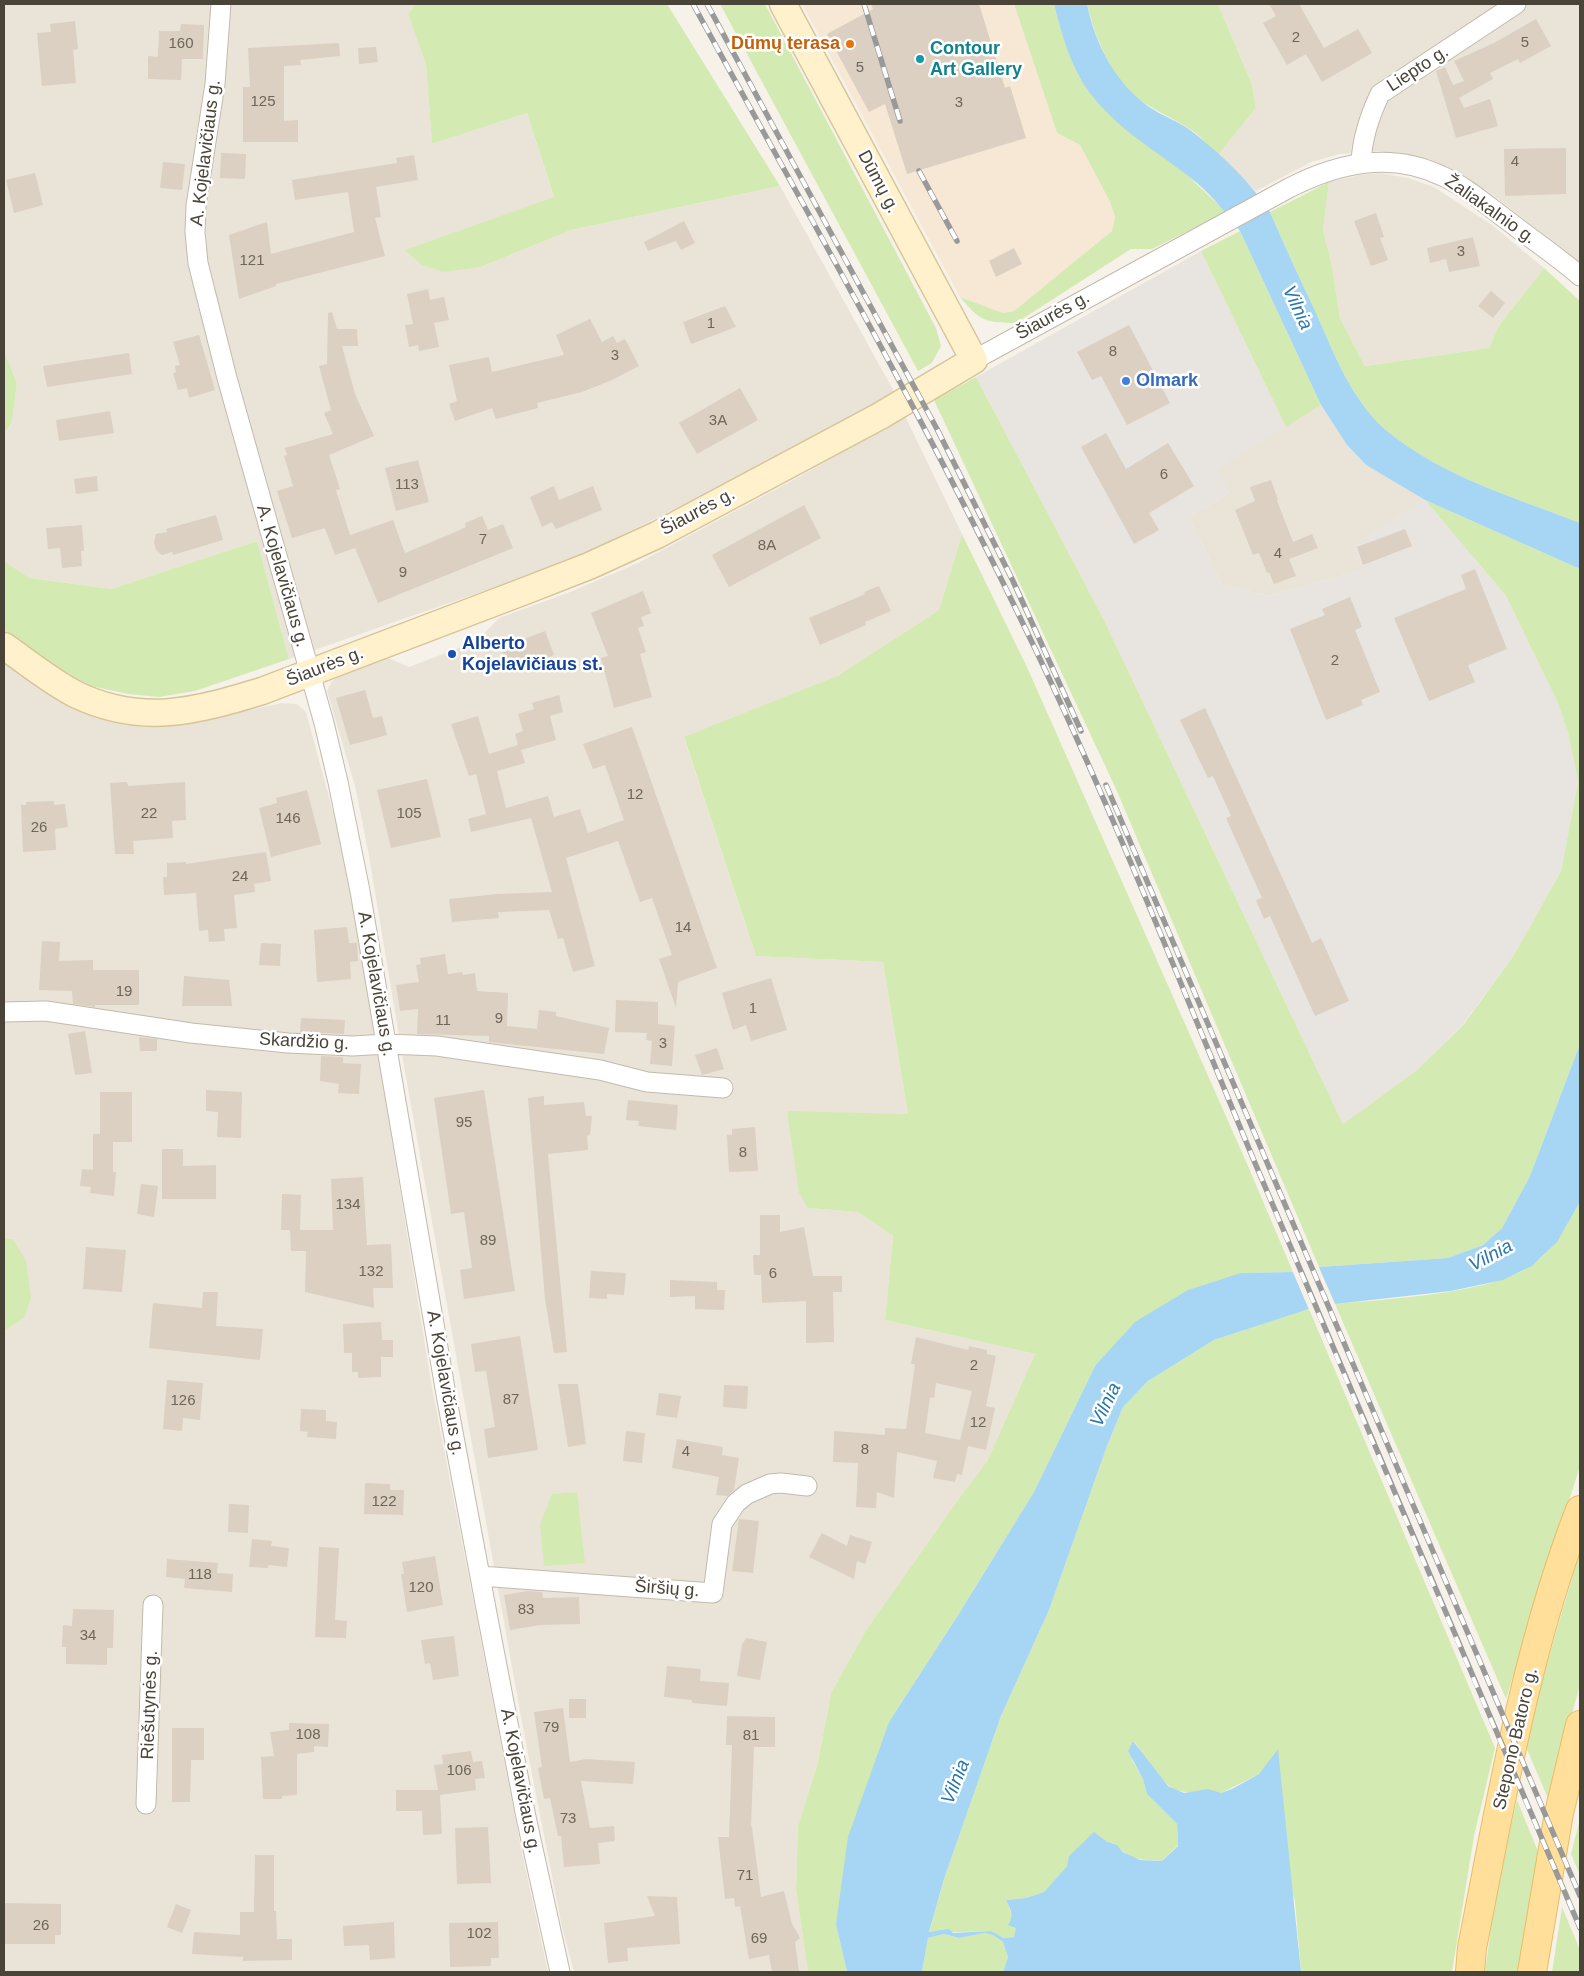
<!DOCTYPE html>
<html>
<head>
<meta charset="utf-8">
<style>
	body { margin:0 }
	#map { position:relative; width:1584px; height:1976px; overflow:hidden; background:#f6f2ea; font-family:Arial,sans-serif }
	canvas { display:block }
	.frame { position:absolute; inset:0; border:5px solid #4a4338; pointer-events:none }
</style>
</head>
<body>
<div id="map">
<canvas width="1584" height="1976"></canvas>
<div class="frame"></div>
</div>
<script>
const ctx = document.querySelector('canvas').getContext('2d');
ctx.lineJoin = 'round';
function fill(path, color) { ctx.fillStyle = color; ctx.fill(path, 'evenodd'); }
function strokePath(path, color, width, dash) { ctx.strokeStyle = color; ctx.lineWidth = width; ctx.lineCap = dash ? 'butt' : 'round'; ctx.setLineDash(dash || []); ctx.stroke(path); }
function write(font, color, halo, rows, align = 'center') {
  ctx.font = font + ' Arial,sans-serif'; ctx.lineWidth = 5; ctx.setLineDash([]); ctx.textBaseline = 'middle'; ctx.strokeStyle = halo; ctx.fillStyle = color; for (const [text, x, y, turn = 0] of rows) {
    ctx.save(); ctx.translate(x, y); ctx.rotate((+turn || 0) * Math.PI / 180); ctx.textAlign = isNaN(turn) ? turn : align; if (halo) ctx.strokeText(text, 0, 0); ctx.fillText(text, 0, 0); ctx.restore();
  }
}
const residential = new Path2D(`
	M4,4H415L408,14L426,65L432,144L527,113L554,198L406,250L481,267L571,230L780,186L896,395L681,506L569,561L289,659L257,541L111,589L30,578L4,561V434L12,422L17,383L4,350Z
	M1218,4H1580V264L1492,194L1458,173L1430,159L1379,151L1340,154L1311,162L1256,191L1218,155L1256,108L1252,84Z
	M1380,173L1408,178L1434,187L1492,225L1544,268L1498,327L1489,348L1365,366L1340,318L1332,266L1323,230L1329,182L1360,175Z
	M1321,405L1347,445L1366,465L1425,500L1355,545L1363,570L1268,596L1222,585L1189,517L1229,493L1216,469Z
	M905,416L962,534L939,610L837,676L684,738L756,956L883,962L908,1114L787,1112L809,1208L858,1212L893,1236L885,1320L1035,1354L987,1461L960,1497L866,1630L831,1693L818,1762L798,1826L796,1889L808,1972H574L562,1927L523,1728L404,1066L369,856L355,786L327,691L332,681L341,675L388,658L409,667L477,641L499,618L570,592L638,563L797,478Z
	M4,664L58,701L102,718L142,725L183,724L282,703L297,704L306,712L336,823L357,924L431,1382L521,1848L548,1972H4V1331L24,1318L13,1239L4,1238Z`);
const commercial = new Path2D(`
	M802,4H1014L1057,133L1080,145L1110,202L1115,217L1112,232L1014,311L1003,313L960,297Z`);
const industrial = new Path2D(`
	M1201,251L1286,427L1217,469L1229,493L1189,517L1222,585L1268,596L1363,570L1354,545L1425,500L1506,596L1557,701L1568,732L1578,782L1561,871L1514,955L1464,1023L1417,1070L1343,1124L1104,620L976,377Z`);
const green = new Path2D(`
	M415,4H667L780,186L571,230L481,267L443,272L422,265L405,250L554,197L527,113L432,144L426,65L408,14Z
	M720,4H765L936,328L941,346L932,363L918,371Z
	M1014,4H1054L1061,30L1075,68L1226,212L1152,249H1131L1016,323C985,323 980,321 960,297L1003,313L1014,311L1112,231L1115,217L1110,202L1080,145L1057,133Z
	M1087,4H1218L1252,84L1256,108L1218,155C1210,147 1202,138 1193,131C1172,117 1149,109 1131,93C1110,74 1093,31 1087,4Z
	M1329,182L1323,230L1332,266L1340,318L1365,366L1489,348L1498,327L1544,268L1580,301V523C1514,497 1443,477 1387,431C1352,401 1335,356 1317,315C1301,281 1285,247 1270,212Z
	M1240,231L1321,405L1286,427L1201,251Z
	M4,350L17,383L12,422L4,434Z
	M976,377L1104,620L1343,1124L1417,1070L1464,1024L1514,955L1561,871L1578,782L1568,732L1557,701L1506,596L1425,500L1580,569V1044L1530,1176L1502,1228L1483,1245L1448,1258L1319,1267L1116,789L934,400Z
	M962,534L1027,667L1248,1166L1293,1272L1241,1273L1095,1366L1034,1492L960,1612L889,1722L836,1923L847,1972H808L796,1889L798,1826L818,1762L831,1693L866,1630L960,1497L987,1461L1035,1354L885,1320L893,1236L858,1212L808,1208L799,1193L787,1111L908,1114L883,962L756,956L684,737L837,676L939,610Z
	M257,541L289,659L195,691L159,697L128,694L91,686L55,666L4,630V561L30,578L111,589Z
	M1580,1202V1466L1506,1699L1335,1304C1385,1299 1493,1294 1532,1265C1556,1248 1566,1226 1580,1202Z
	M4,1238L13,1239L26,1261L31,1298L24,1318L4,1331Z
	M1309,1309L1495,1748L1474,1836L1452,1972H1301L1295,1901L1259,1774L1221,1793C1207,1789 1200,1792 1186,1792C1164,1792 1145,1757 1134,1741L1132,1760L1143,1779L1147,1794L1177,1824L1178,1845L1162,1861C1148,1860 1134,1861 1123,1851C1115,1844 1117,1844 1106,1841L1067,1866L1044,1892L1026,1898L1006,1900C1011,1910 1011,1919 1017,1928L1014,1937L1004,1938L991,1931L929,1933L944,1879L1001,1716L1049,1610L1107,1446L1123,1407L1148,1381L1214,1340Z
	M577,1492L585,1563L544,1566L540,1524L552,1494Z
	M1580,1551V1685L1565,1738L1550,1803L1526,1747L1541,1684Z
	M1517,1800L1539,1854L1523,1972H1485L1497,1884Z
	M1580,1819V1875L1571,1854Z
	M1562,1907L1580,1950V1972H1552Z
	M985,1933L993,1935L1003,1942L1008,1957L1003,1972H922L928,1938L944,1934L959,1938Z`);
const water = new Path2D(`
	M1054,4H1087C1095,45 1118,88 1154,110C1167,118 1182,123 1194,133C1222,155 1250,182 1270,212C1285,247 1301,281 1317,315C1335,356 1352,401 1387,431C1443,477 1514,497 1580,523V569L1425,500L1366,465L1347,445L1321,405L1240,231C1227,214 1213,197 1197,183C1162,154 1122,133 1094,98C1072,72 1062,36 1054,4Z
	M1580,1044V1202L1557,1242L1532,1266L1503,1280L1451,1291L1335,1304L1309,1309L1214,1340L1148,1381L1123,1407L1107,1446L1049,1610L1001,1716L944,1879L929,1932L949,1929L953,1933L991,1931L1004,1938L1014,1937L1016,1928L1008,1925C1015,1916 1010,1909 1006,1900L1026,1898L1044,1892L1067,1866L1069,1856L1094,1832L1106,1841L1117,1845L1123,1852L1140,1860L1162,1861L1178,1846L1177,1824L1147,1794L1143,1779L1128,1751L1133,1741L1168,1786L1184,1793L1208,1789L1221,1793L1232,1789L1259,1774L1278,1749L1301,1972H1003L1008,1957L1003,1942L993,1935L985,1933L959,1938L944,1934L928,1938L922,1972H847L836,1924L848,1837L889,1722L960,1612L1034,1492L1095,1366L1135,1322L1188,1290L1241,1273L1293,1272L1319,1267L1448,1258L1483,1245L1502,1228L1530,1176Z`);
const pier = new Path2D(`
	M1318,1265L1336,1306L1310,1312L1292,1270Z`);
const building = new Path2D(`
	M871,4H979L1005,88L1010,86L1026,138L907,174L885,104L869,112L827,34L873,9Z
	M1269,4H1299L1324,48L1358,29L1372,53L1322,82L1306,54L1287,65L1263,23L1276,16Z
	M1536,19L1551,46L1520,63L1518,59L1488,74L1490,73L1493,79L1459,98L1464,108L1490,99L1498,126L1456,138L1436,71L1445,67L1453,85L1464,81L1454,61L1494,43Z
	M75,21L78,49L73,50L76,83L42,86L37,33L51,32L50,24Z
	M181,24L204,25L203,59H182L181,80L148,79V56L158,57L159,31H180Z
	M339,43L340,56L300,60L301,65L284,66V121L298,120V142H243V87H250L248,48Z
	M376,47L378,62L359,64L358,48Z
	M1566,148V194L1505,196L1504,149Z
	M221,153L246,154L245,179L220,178Z
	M414,155L418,180L376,187L381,217L375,218L385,256L276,284V286L239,299L229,235L267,222L271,254L354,232L348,192L295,200L292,180L397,163L396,158Z
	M163,162L185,164L182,190L160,188Z
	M35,173L43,205L14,213L6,180Z
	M1376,213L1384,237L1380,238L1388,260L1371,266L1354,221Z
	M684,221L695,243L681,250L676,241L648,251L644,242Z
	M1473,237L1480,266L1449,272L1446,259L1430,263L1427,248Z
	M1014,248L1022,264L996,277L989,261Z
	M428,289L430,300L444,297L449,320L434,323L439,347L419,351L418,345L409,347L405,325L413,324L407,294Z
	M1491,291L1505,303L1493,318L1478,306Z
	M725,306L736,327L691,344L683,322Z
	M332,312L337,329H357L358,346H342L355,394L374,436L329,455L340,489L336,490L350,535L393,520L405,553L453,533L466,527L465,523L482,516L488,530L503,524L513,548L378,603L353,543L355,548L335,555L325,528L292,538L277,491L293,486L284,456L287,455L285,448L333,434L324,413L331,410L319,366L327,364L328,313Z
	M590,319L602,342L613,336L617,343L625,339L639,366L612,380L582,392L537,403L538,408L496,419L492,408L455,421L449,404L457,401L449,365L489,357L492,372L564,355L556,335Z
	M1129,325L1170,403L1127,425L1101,376L1092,380L1077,352Z
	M199,335L215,390L189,398L187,388L178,390L173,373L176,372L175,366L180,365L173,342Z
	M129,353L132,374L47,387L43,366Z
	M740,388L758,420L697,454L679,423Z
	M110,411L114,433L59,441L56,420Z
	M1106,433L1126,469L1168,443L1194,486L1149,513L1159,530L1134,544L1081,447Z
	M418,460L429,502L396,511L385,468Z
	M97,476L98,491L76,494L74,479Z
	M1271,480L1278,500L1277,501L1293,542L1312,534L1318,548L1289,559L1296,576L1274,584L1269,572L1267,573L1259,553L1253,555L1235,510L1255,501L1250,487Z
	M554,486L559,500L593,486L602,510L556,529L552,522L542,527L530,497Z
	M804,505L821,538L729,587L712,555Z
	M216,515L223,540L173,555L172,552L162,555L156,550L154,542L156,534L167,532L166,529Z
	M82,525L84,551H81L82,566L62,568L60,548L48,549L46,528Z
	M1405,529L1412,546L1363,565L1357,547Z
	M1475,569L1507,649L1468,665L1475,682L1429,701L1394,618L1466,589L1461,575Z
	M879,586L891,611L865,622L866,625L820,645L809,618L865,594L864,592Z
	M643,591L651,613L641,617L644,626L638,628L646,652L640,654L652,697L614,708L601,658L608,656L591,613Z
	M1350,597L1362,627L1355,630L1380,692L1361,700L1363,705L1326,720L1290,629L1325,615L1322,609Z
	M545,631L554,655L510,672L501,648Z
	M365,690L373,718L382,716L387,735L350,745L336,698Z
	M559,695L563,712L550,716L556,740L521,750L525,763L497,771L506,808L548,796L554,817L580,809L588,833L624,820L605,765L593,769L583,744L632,727L717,968L678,982L676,1008L659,959L672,955L652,898L640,902L618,841L566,858L595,966L573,972L563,938L558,939L549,910L498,912L499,918L452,922L449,899L497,894L552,892L531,818L471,832L468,819L486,814L476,774L469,776L451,724L478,716L489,754L518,745L515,734L523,731L518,714L534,709L532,703Z
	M1205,708L1312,943L1321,938L1349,1001L1315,1016L1270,916L1264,919L1256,900L1262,898L1226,818L1231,816L1213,776L1208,778L1180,720Z
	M427,779L441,837L391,848L377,790Z
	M127,782L128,786L185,782L186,820L172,821L173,838L133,841L134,854H115L110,783Z
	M307,790L321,844L271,857L259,808L277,803L276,798Z
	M54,801V805L65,804L68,827L55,829L56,850L23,852L21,805H26V802Z
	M266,852L271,881L254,884L255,892L234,895L237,928L224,929L225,941L209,942L208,930L199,931L196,893L164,895L163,877H167V863L186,862V864Z
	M347,927L349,943H357L358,961L350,962L351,979L317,982L314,930Z
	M42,941L60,942L59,961L93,960V970H139V1005H95V1007L73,1004L72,991L39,990Z
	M261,943L281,944L280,966L259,965Z
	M445,954L448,974L462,972L463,975L475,973L477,991L508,993L507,1026L537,1029L539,1010L556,1012V1016L609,1028L604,1054L489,1042V1036L417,1034L418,1009L400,1011L396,985L419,982L416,965L421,964L420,958Z
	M184,976L229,980L232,1006H182Z
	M771,978L787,1030L751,1041L746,1025L733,1030L722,993Z
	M616,1000L658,1002V1024L675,1026L672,1066L650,1064L652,1041L646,1040L647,1033L615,1032Z
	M301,1018L345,1020L344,1034L300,1032Z
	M85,1031L92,1073L75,1075L68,1034Z
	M139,1037L157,1039V1051H140Z
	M717,1048L724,1069L702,1075L695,1055Z
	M321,1056L343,1057V1063L361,1064L359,1094L338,1093L339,1084L320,1081Z
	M206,1090L242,1092L241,1138L217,1137L218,1112L206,1111Z
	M484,1090L515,1291L464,1299L460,1270L472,1268L464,1212L451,1214L434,1098Z
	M100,1092H132V1142H113V1172H116L114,1196L90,1193L91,1187L80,1186L82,1169L93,1170V1134H100Z
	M544,1096V1105L584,1102L586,1116H592L590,1135L587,1136L588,1150L548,1154L567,1352L554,1353L545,1299L528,1098Z
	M628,1100L678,1105L676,1130L638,1126L639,1121L626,1120Z
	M755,1127L758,1171L729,1172L727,1135H732V1129Z
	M162,1149H183V1166L216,1165V1199H162Z
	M363,1177L367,1245L391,1244L393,1288H373L374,1308L305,1292L306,1251H291L290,1230H281L282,1194L301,1195L300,1230H333L331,1179Z
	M141,1184L158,1186L154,1217L137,1214Z
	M760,1215H780V1232L804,1227L813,1276H842V1292H833L834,1342L806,1343V1301L762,1303L761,1275H754L753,1255H760Z
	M86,1247L126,1250L122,1292L83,1289Z
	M591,1271L626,1273L624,1295L607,1294V1299L589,1298Z
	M670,1280L717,1282V1290H725L724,1310L695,1309V1296L670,1297Z
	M203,1292H218L216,1326L263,1329L260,1360L149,1348L153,1303L202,1308Z
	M381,1322L382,1340H393V1357H381V1377L358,1378V1372H352V1353H344L343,1324Z
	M520,1336L538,1450L488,1458L484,1429L495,1427L486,1371L475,1372L471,1344Z
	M916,1337L968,1350L969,1346L987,1350V1354L996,1356L986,1406L995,1408L986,1450L968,1446L962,1475L957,1474L955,1482L933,1478L937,1461L897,1452L894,1498L877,1492L876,1508L856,1507L858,1463L833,1462L834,1431L885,1435V1428L906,1429L915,1364H911ZM936,1383L972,1391L960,1440L925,1433L930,1397L934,1398Z
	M167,1380L203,1383L200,1420L183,1418L182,1431L163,1429Z
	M558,1384H578L586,1444L568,1447Z
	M724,1385L748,1386L747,1409L723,1407Z
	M659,1393L681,1396L677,1418L656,1415Z
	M301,1409L326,1410V1421L337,1422L336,1439L307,1437L308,1432L300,1431Z
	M626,1431L645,1433L642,1463L623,1461Z
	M677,1439L723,1447L722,1455L739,1458L734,1490L727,1496L716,1495L719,1477L672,1468Z
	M365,1483L390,1484V1490H404L403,1515L364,1514Z
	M229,1504L249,1505L248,1533L228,1532Z
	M739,1519L759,1521L753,1573L732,1571Z
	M822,1533L847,1546L850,1535L872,1542L865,1564L857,1561L854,1579L809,1557Z
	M252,1539L272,1541L271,1546L289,1548L287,1567L268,1565V1568L249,1567Z
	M319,1547L339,1548L335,1620L347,1621L346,1638L315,1637Z
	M435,1556L443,1605L407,1612L401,1574H404L402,1562Z
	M167,1559L218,1563L217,1573L233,1574L232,1592L184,1588L185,1579L166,1577Z
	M528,1591L542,1592L543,1598L579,1597L580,1624L540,1625L510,1630L504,1595Z
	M73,1609L114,1610L113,1648H107V1665L66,1664V1647H62L63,1625L72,1626Z
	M454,1636L459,1676L433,1680L430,1663L425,1664L421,1640Z
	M746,1638L767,1642L760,1680L737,1676L742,1645Z
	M667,1666L701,1669L700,1681L729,1683L727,1706L692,1703V1700L664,1697Z
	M569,1699H586V1718H569Z
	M563,1708L570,1762L586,1759L635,1762L633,1784L581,1781L590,1828L614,1826L615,1841L598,1843L600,1864L564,1867L561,1836H558L550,1798L544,1799L538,1768L542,1767L534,1712Z
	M727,1716L775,1717V1747H754L751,1827H752L761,1897L784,1891L792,1924L800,1938L795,1942L799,1972H772L769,1955L749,1959L740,1906L735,1907L734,1898L725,1899L718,1837H729L732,1745H726Z
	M289,1723L329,1724L328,1747L314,1746V1752L297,1754V1795L282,1796V1799H263L261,1757L274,1756L270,1732L289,1730Z
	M172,1728H204V1760H191L190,1802H172Z
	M471,1751L473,1762L482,1761L485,1778L475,1779L476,1790L440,1795L442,1834L423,1835L422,1811H396V1790H438L434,1765L443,1764L442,1755Z
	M488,1827L491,1883L457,1884L455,1828Z
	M255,1855H274V1911H276L277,1939H292V1960L243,1961V1957L192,1954L194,1932L240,1935V1912H254Z
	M647,1896L677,1897L680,1944L627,1948L628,1961L608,1963L604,1923L655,1916Z
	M4,1903L61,1904V1935H55V1944H4Z
	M176,1904L191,1910L182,1933L167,1927Z
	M394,1922L395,1958L370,1960L369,1945L344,1946L343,1926Z
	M498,1922L499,1958H491V1966L450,1967L449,1923Z`);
const street = new Path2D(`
	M221,4L215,84L196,206L195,232L198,263L227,378L324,723L338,782L360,891L447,1400L488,1619L526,1817L560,1972
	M1361,163C1362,138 1369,117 1380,94L1516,4
	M974,360L1289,188C1338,163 1390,151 1442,176C1467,187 1489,207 1511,223C1534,241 1558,257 1580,276
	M4,1012L46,1011L191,1033L288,1043L353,1046L386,1044L437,1046L600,1070L647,1082L723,1088
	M480,1576L713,1593L722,1524L736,1503L747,1494L770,1484L781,1483L807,1486
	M146,1804L153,1605`);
const secondary = new Path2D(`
	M4,646C27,662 51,682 77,695C143,726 196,711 262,691L530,589L589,566L657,535L880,416L974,360L783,4`);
const primary = new Path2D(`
	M1470,1972L1472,1948C1501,1801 1526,1650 1580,1510
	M1532,1972L1559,1813L1580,1725`);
const rail = new Path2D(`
	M693,4C807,212 925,419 1028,634C1112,807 1181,986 1255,1163C1362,1418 1471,1673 1580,1928
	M707,4L937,429L1013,581L1081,731
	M864,4L900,121
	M919,171L957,241
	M1106,785L1580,1896`);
const markers = [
	[850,44,5,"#e8710a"],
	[920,59,5,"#0f9aa8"],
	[1126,381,5,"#3f7fe0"],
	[452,654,5,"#1a4fb4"]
];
const numberNames = [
	["2",1296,38],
	["5",1525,43],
	["160",181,44],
	["5",860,68],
	["125",263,102],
	["3",959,103],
	["4",1515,162],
	["3",1461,252],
	["121",252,261],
	["1",711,324],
	["8",1113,352],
	["3",615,356],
	["3A",718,421],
	["6",1164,475],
	["113",407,485],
	["7",483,540],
	["8A",767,546],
	["4",1278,554],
	["9",403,573],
	["2",1335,661],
	["12",635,795],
	["22",149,814],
	["105",409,814],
	["146",288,819],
	["26",39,828],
	["24",240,877],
	["14",683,928],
	["19",124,992],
	["1",753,1009],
	["9",499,1019],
	["11",443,1021],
	["3",663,1044],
	["95",464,1123],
	["8",743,1153],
	["134",348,1205],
	["89",488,1241],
	["132",371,1272],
	["6",773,1274],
	["2",974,1366],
	["87",511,1400],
	["126",183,1401],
	["12",978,1423],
	["8",865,1450],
	["4",686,1452],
	["122",384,1502],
	["118",200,1575],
	["120",421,1588],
	["83",526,1610],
	["34",88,1636],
	["79",551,1728],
	["108",308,1735],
	["81",751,1736],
	["106",459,1771],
	["73",568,1819],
	["71",745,1876],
	["26",41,1926],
	["102",479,1934],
	["69",759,1939]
];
const foodNames = [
	["Dūmų terasa",840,44]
];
const cultureNames = [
	["Contour",930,49],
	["Art Gallery",930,70]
];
const streetNames = [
	["Liepto g.",1418,69,-33],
	["A. Kojelavičiaus g.",206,153,-83],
	["Dūmų g.",878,182,62],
	["Žaliakalnio g.",1490,210,35],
	["Šiaurės g.",1053,316,-29],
	["Šiaurės g.",698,512,-28],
	["A. Kojelavičiaus g.",282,576,74],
	["Šiaurės g.",325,667,-21],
	["A. Kojelavičiaus g.",376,984,80],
	["Skardžio g.",304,1042,3],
	["A. Kojelavičiaus g.",445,1383,80],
	["Širšių g.",667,1589,4],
	["Riešutynės g.",150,1705,-88],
	["Stepono Batoro g.",1516,1739,-77],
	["A. Kojelavičiaus g.",520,1781,79]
];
const shopNames = [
	["Olmark",1136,381]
];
const transitNames = [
	["Alberto",462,644],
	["Kojelavičiaus st.",462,665]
];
const waterNames = [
	["Vilnia",1297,308,65],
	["Vilnia",1491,1256,-28],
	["Vilnia",1106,1405,-64],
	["Vilnia",956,1782,-68]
];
fill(residential, '#eae4d8');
fill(commercial, '#f7e8d6');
fill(industrial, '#e8e4df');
fill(green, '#d3ebb2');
fill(water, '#a6d6f3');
fill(pier, '#f6f2ea');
fill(building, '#dbd0c2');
strokePath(street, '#c2baac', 21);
strokePath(secondary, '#d7c599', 29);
strokePath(primary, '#e9bd66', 30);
strokePath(street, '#fff', 19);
strokePath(secondary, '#fff1cb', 26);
strokePath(primary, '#ffdf9a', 28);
strokePath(rail, '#999', 5.5);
strokePath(rail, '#fff', 4, [11]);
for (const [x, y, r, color] of markers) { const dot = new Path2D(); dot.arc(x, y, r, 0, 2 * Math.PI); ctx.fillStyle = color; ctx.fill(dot); strokePath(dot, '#fff', 2); }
write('15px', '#6e665a', null, numberNames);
write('bold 18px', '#c56008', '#fff', foodNames, 'right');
write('bold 18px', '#0d838f', '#fff', cultureNames, 'left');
write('18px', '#4a4338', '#fff', streetNames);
write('bold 18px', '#366cbe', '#fff', shopNames, 'left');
write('bold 18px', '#164399', '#fff', transitNames, 'left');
write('italic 19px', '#2978ab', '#fff', waterNames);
</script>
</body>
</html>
